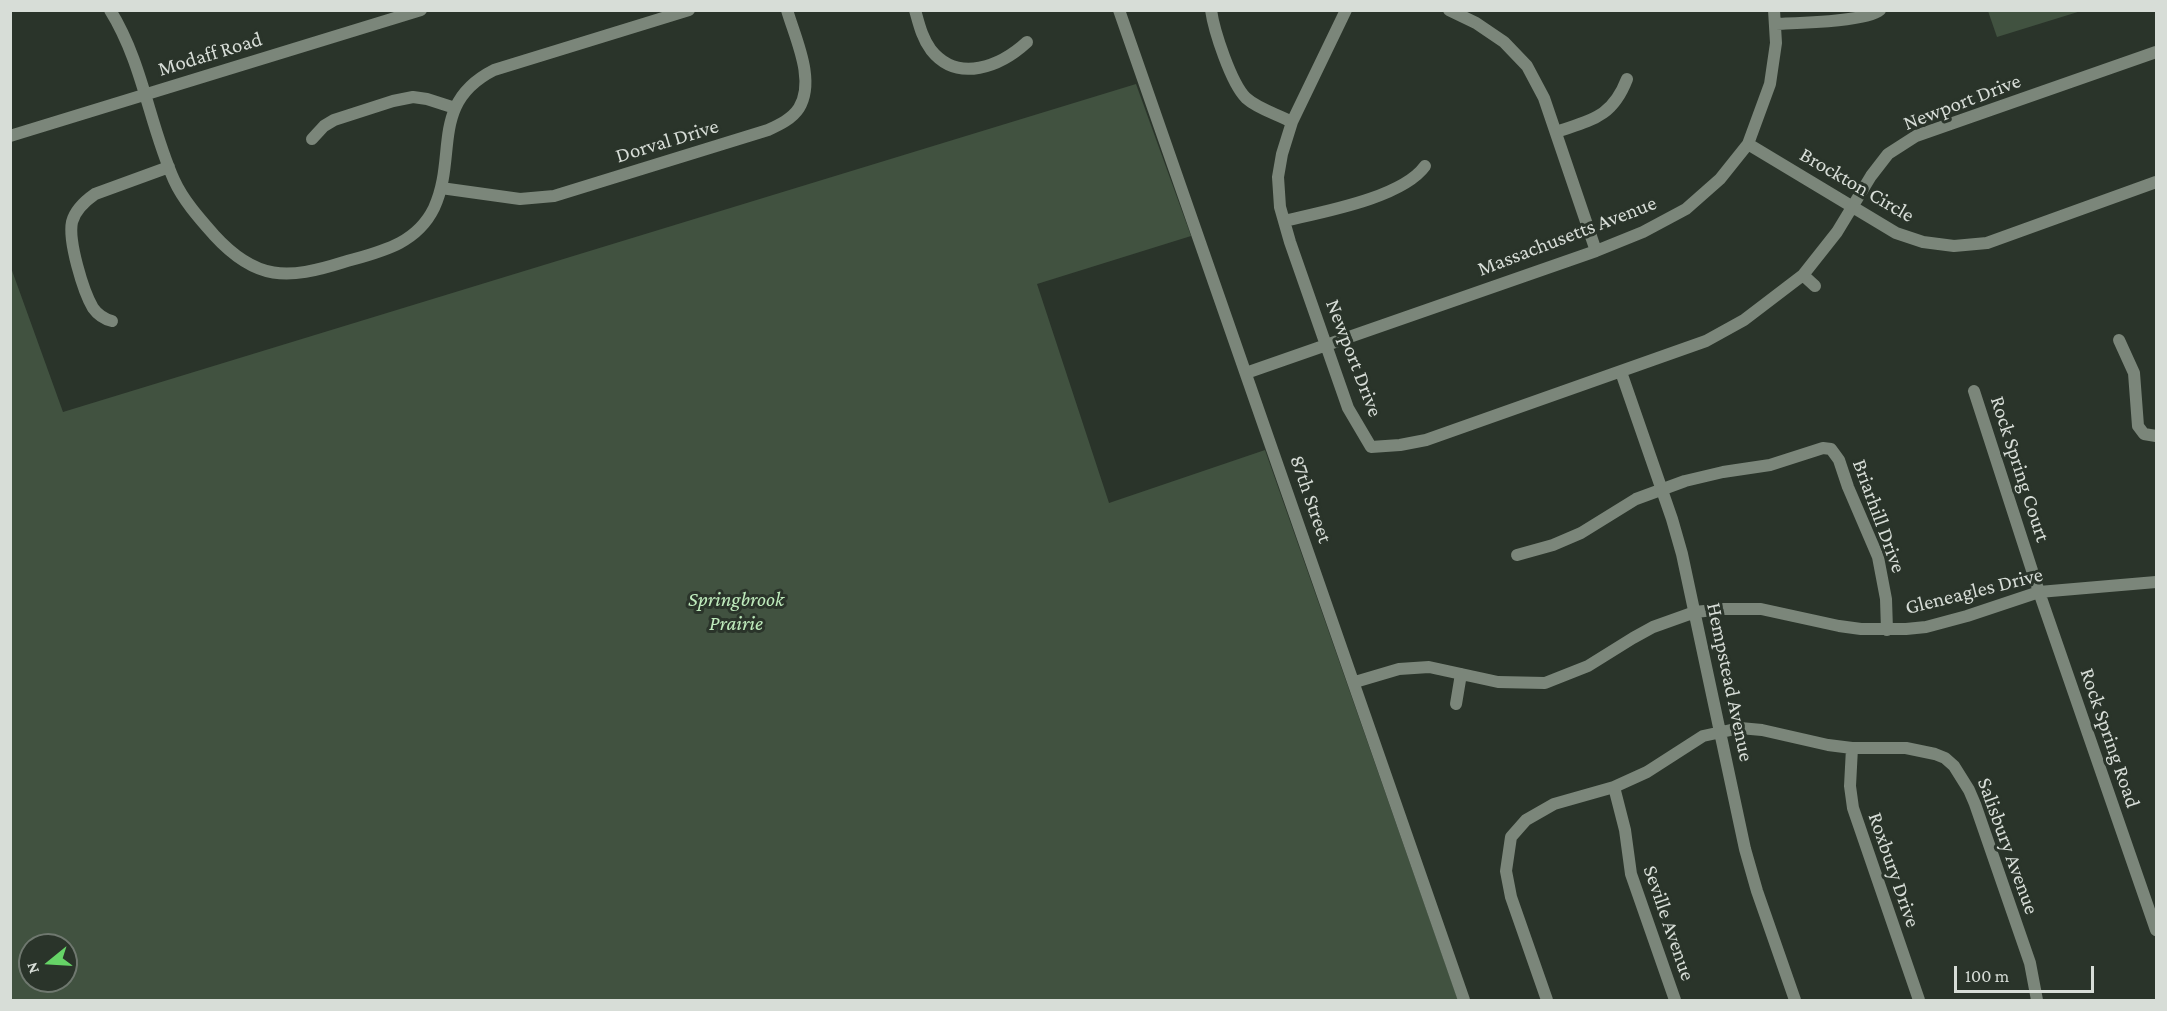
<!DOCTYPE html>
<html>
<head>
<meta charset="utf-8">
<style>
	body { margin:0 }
	#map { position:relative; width:2167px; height:1011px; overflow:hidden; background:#2a342a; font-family:"Crimson Pro",serif }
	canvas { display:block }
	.frame { position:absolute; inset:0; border:12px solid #d7ddd7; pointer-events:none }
	.north { position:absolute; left:18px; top:933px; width:60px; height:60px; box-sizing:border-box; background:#2a342a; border:2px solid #6f786f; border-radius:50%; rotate:252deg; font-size:16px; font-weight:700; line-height:24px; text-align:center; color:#d7ddd7 }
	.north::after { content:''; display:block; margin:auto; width:21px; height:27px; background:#66d467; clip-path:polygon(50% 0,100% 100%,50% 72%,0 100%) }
	.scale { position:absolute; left:1954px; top:966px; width:140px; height:27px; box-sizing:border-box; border:3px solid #d7ddd7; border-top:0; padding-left:8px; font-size:18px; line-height:21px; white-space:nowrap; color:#d7ddd7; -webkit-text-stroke:4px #2a342a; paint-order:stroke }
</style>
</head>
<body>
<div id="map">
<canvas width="2167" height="1011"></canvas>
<div class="frame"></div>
<div class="north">N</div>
<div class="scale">100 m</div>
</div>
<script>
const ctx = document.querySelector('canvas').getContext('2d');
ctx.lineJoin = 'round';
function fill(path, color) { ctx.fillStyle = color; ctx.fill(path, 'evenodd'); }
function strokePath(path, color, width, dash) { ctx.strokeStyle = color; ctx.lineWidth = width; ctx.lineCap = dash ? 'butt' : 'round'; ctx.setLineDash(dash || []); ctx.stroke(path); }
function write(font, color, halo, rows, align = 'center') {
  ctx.font = font + ' "Crimson Pro",serif'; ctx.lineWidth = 6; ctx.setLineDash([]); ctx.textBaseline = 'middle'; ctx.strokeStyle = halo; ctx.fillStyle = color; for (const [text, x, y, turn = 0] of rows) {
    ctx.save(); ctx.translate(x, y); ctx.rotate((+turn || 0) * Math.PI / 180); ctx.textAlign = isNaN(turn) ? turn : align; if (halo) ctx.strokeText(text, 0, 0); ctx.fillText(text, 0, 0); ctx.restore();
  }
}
const green = new Path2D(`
	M1988,11V10L2081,11L1997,37Z
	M1136,84L1191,236L1037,284L1109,503L1265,450L1458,1000H11L10,265L63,412ZM30,945H66V981H30Z`);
const minor = new Path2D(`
	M110,10C143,63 149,124 174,180C183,200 199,218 214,235C256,281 287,280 344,262C379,252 416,245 434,208C458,156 429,103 494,70L689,10
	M915,10C919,24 922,38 931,50C958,84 1001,66 1027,42
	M1119,10L1464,1000
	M1211,10C1214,31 1231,83 1246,98C1258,109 1277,114 1292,122
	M1346,10L1292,122L1282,154L1278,177L1280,207L1290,242L1348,408L1371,447L1400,445L1426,440L1706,341L1744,320L1803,275L1837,232L1871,176L1888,154L1916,136L2156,52
	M1449,10L1476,23L1504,42L1527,66L1544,98L1596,251
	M1776,24C1796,23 1866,22 1880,10
	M1556,132C1591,120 1612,118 1627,79
	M10,136L421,10
	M312,139L324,126L334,120L393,101L413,97L427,99L455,108
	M1748,144L1896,233L1923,242L1954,246L1987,243L2156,182
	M441,188L520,199L554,196L768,130C779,125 792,119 799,108C816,80 795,38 787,10
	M1284,221C1322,212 1402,198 1425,166
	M1803,275L1815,286
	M112,321C104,319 98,315 93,308C83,291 68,241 72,222C75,210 85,201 95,194L169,167
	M2119,340L2134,373L2138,426L2144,434L2156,436
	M1621,372L1672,519L1682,554L1745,849L1757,891L1795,1000
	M1246,373L1596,251L1643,232L1686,209L1720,179L1748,144L1770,84L1776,43L1774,10
	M1974,391L2039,592L2156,930
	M1517,555L1553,545L1581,533L1636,499L1685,481L1723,472L1770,465L1823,448L1831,449L1839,460L1848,487L1878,557L1886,599L1887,630
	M1355,682L1399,669L1429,667L1498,682L1545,683L1588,666L1633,638L1653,627L1695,612L1724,609H1761L1839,626L1861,629H1906L1926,627L1967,616L2039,592L2156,582
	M1456,704L1461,674
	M1852,748L1850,786L1853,808L1919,1000
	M1614,787L1625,830L1631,874L1675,1000
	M1547,1000L1511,897L1506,871L1511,837L1526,820L1554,804L1614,787L1647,772L1703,736L1740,728L1762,730L1828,745L1852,748H1906L1935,754L1945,758L1954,766L1969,790L1975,804L2030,963L2037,1000`);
const streetNames = [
	["Modaff Road",210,54,-17],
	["Newport Drive",1962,102,-21],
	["Dorval Drive",667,141,-17],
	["Brockton Circle",1857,185,30],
	["Massachusetts Avenue",1567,236,-21],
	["Newport Drive",1354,358,69],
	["Rock Spring Court",2020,469,72],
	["87th Street",1311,499,71],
	["Briarhill Drive",1879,516,70],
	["Gleneagles Drive",1974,591,-14],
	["Hempstead Avenue",1730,682,78],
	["Rock Spring Road",2110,738,71],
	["Salisbury Avenue",2008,846,70],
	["Roxbury Drive",1894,870,71],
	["Seville Avenue",1669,923,71]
];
const parkNames = [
	["Springbrook",736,600],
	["Prairie",736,624]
];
fill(green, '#415240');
strokePath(minor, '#7b867a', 12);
write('21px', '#d7ddd7', '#2a342a', streetNames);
write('italic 21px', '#bfecbd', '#2a342a', parkNames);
</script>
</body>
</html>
